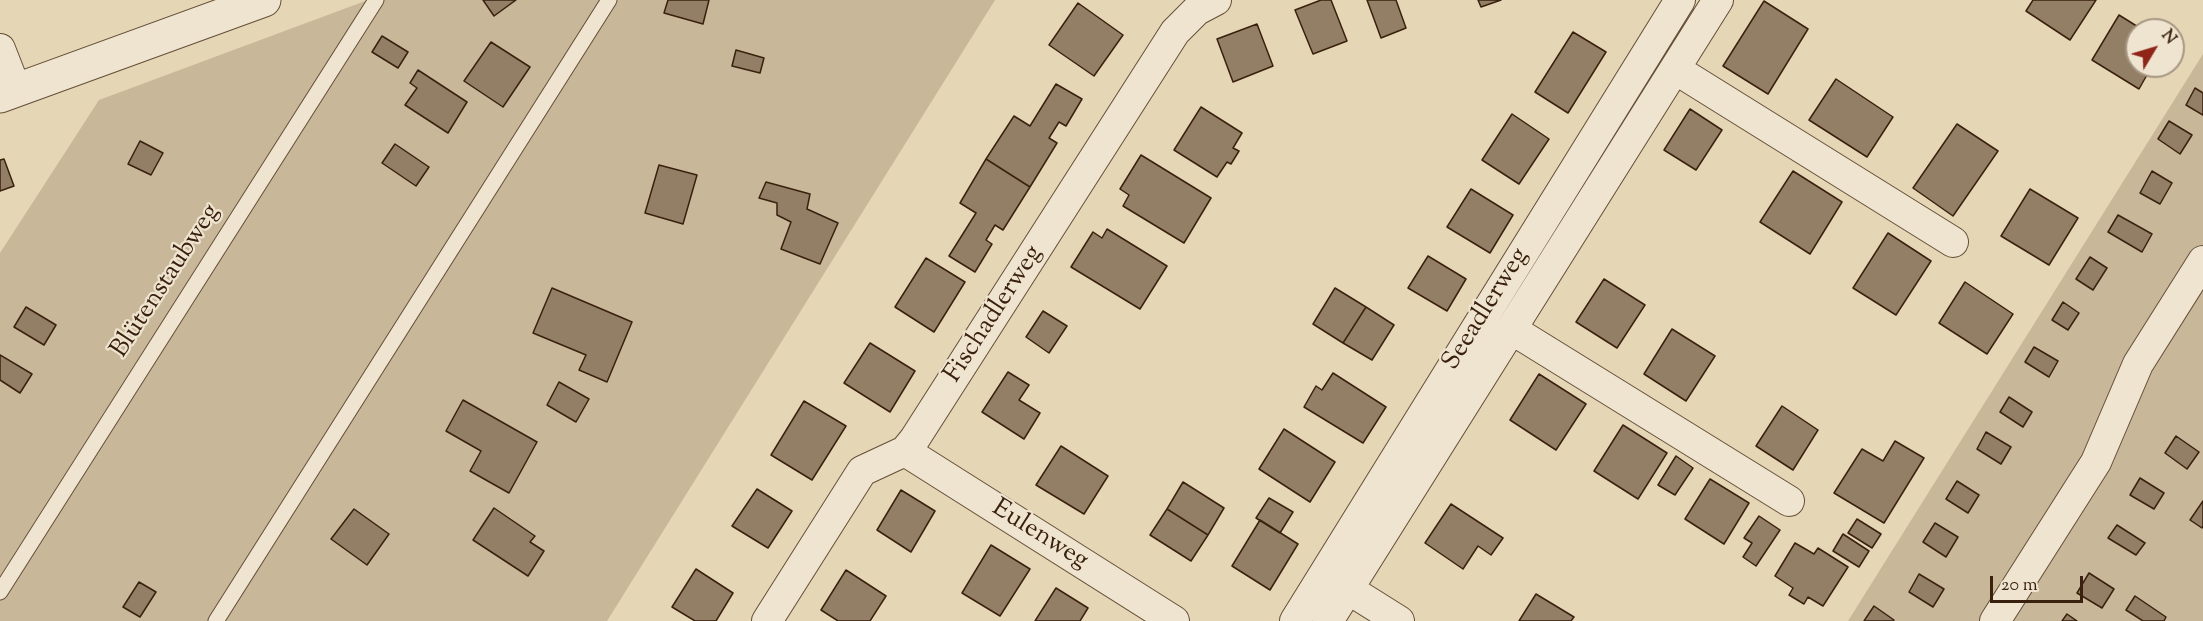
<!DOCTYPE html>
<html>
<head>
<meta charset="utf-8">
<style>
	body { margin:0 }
	#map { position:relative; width:2203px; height:621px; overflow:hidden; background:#e5d6b5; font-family:"Sorts Mill Goudy",serif }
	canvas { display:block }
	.north { position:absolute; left:2125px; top:18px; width:60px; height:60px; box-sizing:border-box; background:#eee4cf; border:2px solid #a69682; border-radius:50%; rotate:52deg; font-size:16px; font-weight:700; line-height:24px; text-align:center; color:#3a200e }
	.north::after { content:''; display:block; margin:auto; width:21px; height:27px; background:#8f2418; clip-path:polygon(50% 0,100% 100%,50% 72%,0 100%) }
	.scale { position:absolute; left:1990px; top:576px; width:93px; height:27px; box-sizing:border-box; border:3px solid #3a200e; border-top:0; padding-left:8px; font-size:18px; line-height:21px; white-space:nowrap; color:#3a200e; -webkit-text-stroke:4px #eee4cf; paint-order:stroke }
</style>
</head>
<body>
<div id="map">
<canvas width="2203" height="621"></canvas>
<div class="north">N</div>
<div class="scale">20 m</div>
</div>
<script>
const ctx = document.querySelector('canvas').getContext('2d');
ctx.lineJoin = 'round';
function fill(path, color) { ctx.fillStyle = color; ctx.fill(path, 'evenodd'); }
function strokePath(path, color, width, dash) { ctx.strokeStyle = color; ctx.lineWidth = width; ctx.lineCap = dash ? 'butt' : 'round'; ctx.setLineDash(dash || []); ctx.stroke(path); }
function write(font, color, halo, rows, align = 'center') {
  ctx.font = font + ' "Sorts Mill Goudy",serif'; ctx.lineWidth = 4.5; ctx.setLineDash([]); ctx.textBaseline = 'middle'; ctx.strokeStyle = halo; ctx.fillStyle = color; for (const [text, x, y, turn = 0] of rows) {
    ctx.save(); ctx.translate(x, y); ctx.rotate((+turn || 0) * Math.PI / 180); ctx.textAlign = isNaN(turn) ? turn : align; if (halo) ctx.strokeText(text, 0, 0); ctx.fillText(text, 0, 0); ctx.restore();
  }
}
const green = new Path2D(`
	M368,0H995L607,621H0V253L99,100Z
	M2203,54V621H1848Z`);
const building = new Path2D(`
	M483,0H516L494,16Z
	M668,0H709L703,24L664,13Z
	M1321,0H1331L1347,41L1313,54L1295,10Z
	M1367,0H1396L1406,28L1381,38Z
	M1478,0H1501L1481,7Z
	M2033,0H2096L2070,40L2026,11Z
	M1764,1L1808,29L1768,94L1723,66Z
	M1078,3L1123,35L1094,76L1049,45Z
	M2119,15L2143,30H2137V66H2152L2139,89L2092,60Z
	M1257,24L1273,66L1233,82L1217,39Z
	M1573,32L1606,52L1568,113L1535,92Z
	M382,36L408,52L398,68L372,52Z
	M491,42L530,67L503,107L464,81Z
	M736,50L764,58L760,73L732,66Z
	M418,70L467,102L448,133L405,105L417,88L410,83Z
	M1836,79L1893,117L1867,157L1809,120Z
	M1056,84L1082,99L1066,126L1059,122L1049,138L1057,143L1030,187L986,159L1014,116L1030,126Z
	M2195,88L2203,93V115L2186,105Z
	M1201,107L1242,133L1233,148L1239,151L1231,164L1227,162L1217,177L1174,150Z
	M1690,109L1722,130L1696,170L1664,150Z
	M1512,114L1549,139L1519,184L1482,160Z
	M2169,121L2192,135L2180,154L2158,139Z
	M1957,124L1998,151L1953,216L1913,188Z
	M140,141L163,153L151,175L128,164Z
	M395,144L429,167L416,186L382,163Z
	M1141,155L1211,198L1184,243L1123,206L1129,195L1120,189Z
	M4,159L14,186L0,191V160Z
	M986,159L1030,187L1003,230L995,225L986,240L992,244L975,272L949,256L976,213L960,203Z
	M659,165L697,175L683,224L645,213Z
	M1793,171L1842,202L1810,254L1760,222Z
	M2152,171L2172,183L2160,204L2140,193Z
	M766,182L810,194L807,209L838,223L820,264L781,249L791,222L777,215V203L759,198Z
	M1471,189L1513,215L1490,253L1447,227Z
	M2030,189L2078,218L2049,265L2001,236Z
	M2118,215L2152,234L2142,252L2108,232Z
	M1107,229L1167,266L1140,309L1071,267L1093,232L1102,238Z
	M1888,233L1931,261L1896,315L1853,288Z
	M1428,256L1466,279L1447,311L1408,288Z
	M2090,257L2107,268L2093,290L2076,279Z
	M926,258L965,282L934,332L895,307Z
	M1604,279L1645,305L1617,348L1576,322Z
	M1965,282L2013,314L1987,354L1939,323Z
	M552,288L632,322L607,382L579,370L586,355L533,333Z
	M1335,288L1366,307L1343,343L1313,324Z
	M2063,302L2079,313L2068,330L2052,320Z
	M26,307L56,325L44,345L14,327Z
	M1366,307L1394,325L1372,360L1343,343Z
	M1043,311L1067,326L1049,353L1026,337Z
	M1672,329L1715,356L1686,401L1644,374Z
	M870,343L915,371L890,412L844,383Z
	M2034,347L2058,361L2049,377L2025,362Z
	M0,355L32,374L20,393L0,380Z
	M1008,372L1029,385L1019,400L1040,413L1024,439L982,412Z
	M1333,373L1386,407L1363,443L1304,407L1316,386L1322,390Z
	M1539,374L1586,404L1556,450L1510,420Z
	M559,382L589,399L576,422L547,405Z
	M2009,397L2032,412L2023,427L2000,412Z
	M463,400L537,442L509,493L470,471L481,451L446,431Z
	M804,401L846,426L812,480L771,455Z
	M1782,406L1818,430L1793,470L1756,446Z
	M1623,425L1667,453L1638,499L1594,471Z
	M1284,429L1335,462L1310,502L1259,469Z
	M1986,432L2011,447L2001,464L1977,449Z
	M2176,436L2199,452L2187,469L2165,453Z
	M1895,441L1924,458L1884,523L1834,493L1862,449L1883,461Z
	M1061,446L1108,476L1084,514L1036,485Z
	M1676,456L1693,468L1675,495L1658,485Z
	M2140,478L2164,493L2154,509L2130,495Z
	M1710,479L1749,503L1724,544L1685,519Z
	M1957,481L1979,495L1968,513L1946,499Z
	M1183,482L1224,508L1208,535L1167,509Z
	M757,489L792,511L768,548L732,526Z
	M901,490L935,511L911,552L877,530Z
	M1269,498L1293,512L1280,533L1256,518Z
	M2203,501V526L2202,528L2190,520Z
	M1451,504L1503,538L1491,555L1478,546L1463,569L1425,543Z
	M494,508L535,536L530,542L544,551L528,576L473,540Z
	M354,509L389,534L367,565L331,539Z
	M1167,509L1208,535L1191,561L1150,535Z
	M1759,516L1780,530L1756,566L1743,557L1752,543L1744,538Z
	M1857,519L1881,534L1872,548L1848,533Z
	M1260,520L1298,544L1270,590L1232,566Z
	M1935,523L1958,537L1946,557L1923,542Z
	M2117,525L2145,543L2136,555L2108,538Z
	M1843,534L1869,551L1859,567L1833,551Z
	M1795,543L1814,554L1818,548L1848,567L1823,606L1808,597L1804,604L1789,595L1793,588L1775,576Z
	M991,545L1030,569L1000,616L962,593Z
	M696,569L733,593L716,621H695L672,607Z
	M846,570L886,596L870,621H838L821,610Z
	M2089,573L2114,589L2102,608L2077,593Z
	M1919,574L1944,589L1933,607L1909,592Z
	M139,582L156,592L140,617L123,607Z
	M1056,588L1088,608L1080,621H1035Z
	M1536,594L1574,617L1571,621H1519Z
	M2135,596L2166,617L2164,621H2143L2126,610Z
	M1874,606L1894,620L1893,621H1864Z
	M2067,614L2077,621H2062Z`);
const service = new Path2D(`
	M0,592L376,0
	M216,621L609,0`);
const minor = new Path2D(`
	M0,49L16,90
	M1675,69L1953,242
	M1511,329L1789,501
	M905,451L1174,621
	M1348,589L1399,621
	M767,621L862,471L905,451L914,440L1175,32L1197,10L1216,0
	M1295,621L1680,0
	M1328,621L1718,0
	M1995,621L2096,462L2138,364L2203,261`);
const tertiary = new Path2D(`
	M0,96L264,0`);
const streetNames = [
	["Blütenstaubweg",167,282,-57],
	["Seeadlerweg",1487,310,-58],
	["Fischadlerweg",995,315,-57],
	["Eulenweg",1039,536,32]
];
fill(green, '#c8b799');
fill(building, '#937f65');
strokePath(building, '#3a200e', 1.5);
strokePath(service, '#654e38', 17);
strokePath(minor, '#654e38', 32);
strokePath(tertiary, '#654e38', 35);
strokePath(service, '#eee4cf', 15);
strokePath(minor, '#eee4cf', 30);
strokePath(tertiary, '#eee4cf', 33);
write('26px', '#3a200e', '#eee4cf', streetNames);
</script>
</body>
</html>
